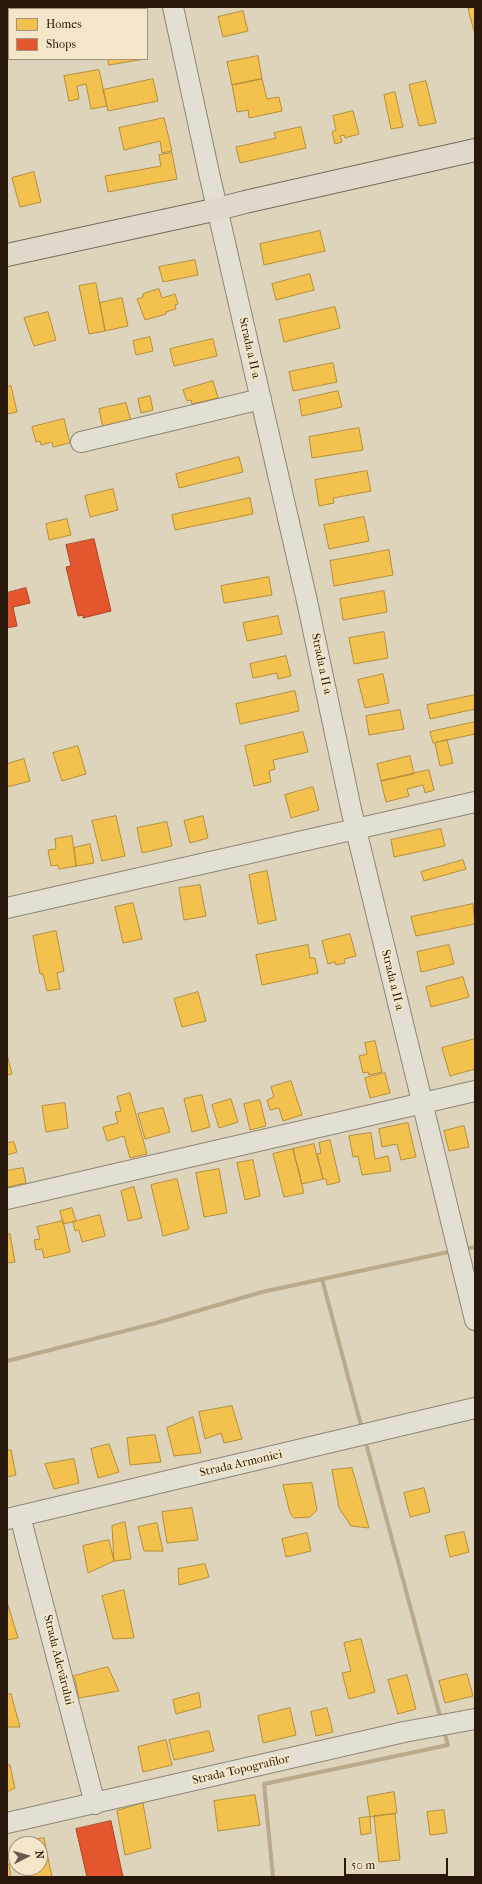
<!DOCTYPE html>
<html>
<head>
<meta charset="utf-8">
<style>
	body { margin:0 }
	#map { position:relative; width:482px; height:1884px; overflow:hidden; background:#ded3bb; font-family:"IM FELL French Canon",serif }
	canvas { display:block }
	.frame { position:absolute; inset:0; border:8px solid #28180b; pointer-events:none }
	.legend { position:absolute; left:8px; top:8px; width:140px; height:52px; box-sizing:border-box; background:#f3e6c9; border:1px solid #a2947d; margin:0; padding:5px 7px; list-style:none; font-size:12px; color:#28180b }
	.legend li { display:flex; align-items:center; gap:8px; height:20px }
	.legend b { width:20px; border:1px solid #a2947d }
	.north { position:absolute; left:8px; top:1836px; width:40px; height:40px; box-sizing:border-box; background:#f3e6c9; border:1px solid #a2947d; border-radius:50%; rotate:84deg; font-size:11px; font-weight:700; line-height:16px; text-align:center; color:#28180b }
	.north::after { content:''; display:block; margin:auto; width:14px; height:18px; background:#685949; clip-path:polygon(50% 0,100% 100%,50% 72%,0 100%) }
	.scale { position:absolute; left:344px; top:1858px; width:104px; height:18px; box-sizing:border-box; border:2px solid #28180b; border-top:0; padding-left:5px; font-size:12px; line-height:14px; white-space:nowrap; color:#28180b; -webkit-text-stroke:3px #f3e6c9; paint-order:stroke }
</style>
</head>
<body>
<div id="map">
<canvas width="482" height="1884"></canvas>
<div class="frame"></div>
<ul class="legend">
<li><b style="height:11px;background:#f2c14e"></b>Homes</li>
<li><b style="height:11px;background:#e4572e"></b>Shops</li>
</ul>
<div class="north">N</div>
<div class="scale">50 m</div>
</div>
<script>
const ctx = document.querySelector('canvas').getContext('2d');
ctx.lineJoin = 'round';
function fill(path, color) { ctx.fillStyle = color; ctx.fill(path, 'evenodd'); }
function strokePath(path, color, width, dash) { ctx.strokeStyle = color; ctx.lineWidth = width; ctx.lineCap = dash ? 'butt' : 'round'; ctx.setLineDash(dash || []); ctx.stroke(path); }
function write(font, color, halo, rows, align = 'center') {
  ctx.font = font + ' "IM FELL French Canon",serif'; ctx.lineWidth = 4; ctx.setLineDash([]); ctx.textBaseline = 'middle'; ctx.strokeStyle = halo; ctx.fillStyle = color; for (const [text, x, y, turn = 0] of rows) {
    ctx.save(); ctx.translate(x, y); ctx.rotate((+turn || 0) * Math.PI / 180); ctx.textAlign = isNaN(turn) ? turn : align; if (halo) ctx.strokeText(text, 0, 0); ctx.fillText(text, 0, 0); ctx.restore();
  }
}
const homes = new Path2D(`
	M94,7H139L140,9H94Z
	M475,7V31H474L468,9Z
	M243,11L248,31L223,37L218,17Z
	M258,56L262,79L232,85L227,62Z
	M108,59H145L109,65Z
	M99,70L107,106L91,109L86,84L77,86L79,99L69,101L64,76Z
	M153,79L158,101L108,111L103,90Z
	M262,79L267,99L279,97L282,111L249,118L248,110L237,112L232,85Z
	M426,81L436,123L419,126L409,85Z
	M395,92L403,127L391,129L384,95Z
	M353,111L359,134L345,138L344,135L340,136L342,142L335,144L332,132L336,130L333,116Z
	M164,118L172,151L162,153L160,141L124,150L119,128Z
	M301,127L306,148L240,163L236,147L276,138L274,133Z
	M172,153L177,179L108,192L105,176L161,166L159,155Z
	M34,172L41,202L20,207L12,178Z
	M320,231L325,251L264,265L260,244Z
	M195,260L198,275L163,282L159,267Z
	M310,274L314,290L276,300L272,284Z
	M96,283L105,331L89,334L79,286Z
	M159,289L162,298L175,294L178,304L175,305L176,309L166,312V314L145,320L137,299L143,297V294Z
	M122,298L128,326L105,331L100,303Z
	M335,307L340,328L284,342L279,320Z
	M48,312L56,340L34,346L24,318Z
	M150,337L153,351L136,355L133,341Z
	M213,339L217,356L174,366L170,349Z
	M333,363L337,382L293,391L289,372Z
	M213,381L218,398L192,404L191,400L187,401L183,390Z
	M11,386L17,412L7,414V387Z
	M338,391L342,407L302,416L299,400Z
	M150,396L153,410L141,413L138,399Z
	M126,403L131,421L103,428L99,409Z
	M64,419L70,443L53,447L52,442L41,445L40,441L36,442L32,427Z
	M359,428L363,450L312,458L309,437Z
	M239,457L243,472L179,488L176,474Z
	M367,471L371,491L333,498L334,503L319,506L315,480Z
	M113,489L118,510L90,517L85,496Z
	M250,498L253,514L175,530L172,515Z
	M364,517L369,541L329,549L324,525Z
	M67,519L71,535L49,540L46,524Z
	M389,550L393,575L334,586L330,561Z
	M269,577L272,595L224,603L221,586Z
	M384,591L387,612L343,620L340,599Z
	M278,616L282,634L247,641L243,623Z
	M384,632L388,658L354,664L349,638Z
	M286,656L291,676L278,679L277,673L253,678L250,664Z
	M383,674L389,703L365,708L358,680Z
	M295,691L299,711L240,724L236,704Z
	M475,695V709L430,719L427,705Z
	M400,710L404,729L369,735L366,716Z
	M475,722V734L433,743L430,732Z
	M303,732L308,752L273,760L275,769L269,771L271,782L254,786L245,746Z
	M447,740L453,763L440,766L435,743Z
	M78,746L86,774L62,781L53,753Z
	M410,756L414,774L381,781L377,764Z
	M24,759L30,781L7,787V764Z
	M429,770L434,790L425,793L423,785L407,789L409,796L386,802L381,781Z
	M313,787L319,810L291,818L285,795Z
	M116,816L125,856L102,861L92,821Z
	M203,816L208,838L190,843L184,821Z
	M167,822L172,846L142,853L137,828Z
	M441,829L445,846L394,857L391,840Z
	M72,836L76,866L59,869L58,865L51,866L48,850L56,849L55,839Z
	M90,844L94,863L76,866L74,848Z
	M463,860L466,869L424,881L421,872Z
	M267,871L276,920L258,924L249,875Z
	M200,885L206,916L184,920L179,888Z
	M133,903L142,939L123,943L115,907Z
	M473,904L475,924L416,936L411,917Z
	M56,931L64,971L57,973L60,989L47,991L43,974H40L33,936Z
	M350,934L356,956L344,959L345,963L336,965L335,962L328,964L322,941Z
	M308,945L310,958H315L318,973L262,985L256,955Z
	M449,945L454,964L421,972L417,952Z
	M463,977L469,997L431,1007L426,987Z
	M198,992L206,1021L182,1027L174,999Z
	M475,1039V1069L450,1076L442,1048Z
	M375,1041L382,1072L369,1075L368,1072L363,1073L359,1056L367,1054L365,1043Z
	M7,1054L12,1074L7,1075Z
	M385,1073L390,1093L370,1098L365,1078Z
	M291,1081L302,1115L283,1121L279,1108L270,1110L267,1100L274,1097L271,1087Z
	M130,1093L147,1154L130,1158L124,1136L107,1141L103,1127L118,1123L115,1112L121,1111L117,1097Z
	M202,1095L210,1127L192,1132L184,1099Z
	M231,1099L238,1122L219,1128L212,1105Z
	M260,1100L266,1126L250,1130L244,1104Z
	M65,1103L68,1128L46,1132L42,1106Z
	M163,1108L170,1132L145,1139L138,1114Z
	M408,1123L416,1157L401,1160L397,1144L382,1147L379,1129Z
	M464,1126L469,1147L449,1151L444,1131Z
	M371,1133L375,1159L388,1156L391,1171L362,1175L358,1156L353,1157L349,1136Z
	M330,1140L340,1182L327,1185L326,1179H323L317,1154L321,1153L319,1143Z
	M14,1142L17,1152L7,1155V1143Z
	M314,1144L323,1179L302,1184L293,1149Z
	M293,1149L304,1193L284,1197L273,1154Z
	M253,1160L260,1196L245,1200L237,1163Z
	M23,1168L26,1183L7,1187V1171Z
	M219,1169L227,1213L204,1217L196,1173Z
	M177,1179L189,1229L163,1236L151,1185Z
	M134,1187L142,1218L128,1221L121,1191Z
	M72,1208L76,1221L63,1224L60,1211Z
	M100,1215L105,1236L82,1242L79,1230L75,1231L73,1222Z
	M63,1221L70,1252L44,1258L42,1249L36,1250L34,1240L40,1239L37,1227Z
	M10,1234L15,1262L7,1263V1235Z
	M232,1406L242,1439L224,1443L221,1433L205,1439L199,1412Z
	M193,1417L201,1453L174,1456L167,1428Z
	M155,1435L161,1462L130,1465L127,1438Z
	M109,1444L119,1472L98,1478L91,1449Z
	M7,1450H11L16,1475L7,1477Z
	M74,1459L79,1483L54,1489L45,1464Z
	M352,1468L369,1528L351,1526L339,1508L332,1470Z
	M312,1483L317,1510L310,1517L294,1518L290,1513L283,1485Z
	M424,1488L430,1512L410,1517L404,1493Z
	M192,1508L198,1540L167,1543L162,1512Z
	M125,1522L131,1559L114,1561L112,1526Z
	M157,1523L163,1551H144L138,1527Z
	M464,1532L469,1552L450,1557L445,1536Z
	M307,1533L311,1551L286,1557L282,1539Z
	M109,1540L114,1561L88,1573L83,1546Z
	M205,1564L209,1577L179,1585L178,1569Z
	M124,1590L134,1638L113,1639L102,1596Z
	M8,1605L18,1638L7,1640Z
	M361,1639L375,1692L349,1699L342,1673L351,1671L344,1643Z
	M108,1667L119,1691L79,1698L74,1676Z
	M467,1674L473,1696L445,1703L439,1681Z
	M407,1675L416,1709L398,1714L388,1680Z
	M199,1693L201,1707L176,1714L173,1700Z
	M11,1694L20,1727H7V1695Z
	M290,1708L296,1735L263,1743L258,1716Z
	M327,1708L333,1732L316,1736L311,1712Z
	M209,1731L214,1751L174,1760L169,1740Z
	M166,1740L172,1765L143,1772L138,1747Z
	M10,1765L15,1788L7,1792V1766Z
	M394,1792L397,1813L370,1817L367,1797Z
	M255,1795L260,1825L218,1831L214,1801Z
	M143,1803L151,1848L125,1855L117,1811Z
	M444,1810L447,1833L430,1835L427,1812Z
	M395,1814L400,1860L379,1862L374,1816Z
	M370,1817L371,1833L361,1835L359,1818Z
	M44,1838L52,1877H26L24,1868H40V1844H19V1842Z
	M7,1864H9L11,1877H7Z`);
const shops = new Path2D(`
	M94,539L111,611L83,618V615L78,616L66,567L71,566L66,545Z
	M26,588L30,603L13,607L17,626L7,628V593Z
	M111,1821L123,1877H87L76,1829Z`);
const stream = new Path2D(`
	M464,1249L475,1247
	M322,1279L361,1425
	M7,1361L156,1323L262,1292L453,1251
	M367,1447L441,1720
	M273,1877L264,1784L448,1745L444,1731`);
const minor = new Path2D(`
	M173,7L209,173L307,601L351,809L475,1320
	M81,442L261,399
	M7,908L475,802
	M7,1199L475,1091
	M20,1516L95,1804
	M7,1519L475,1408
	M7,1823L404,1732L475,1719`);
const major = new Path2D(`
	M7,255L218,209L245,202L475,150`);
const streetNames = [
	["Strada a II-a",249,348,77],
	["Strada a II-a",321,664,78],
	["Strada a II-a",392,980,76],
	["Strada Armoniei",241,1464,-13],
	["Strada Adevărului",58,1660,76],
	["Strada Topografilor",241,1770,-13]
];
fill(homes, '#f2c14e');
strokePath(homes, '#b58e3a', 1);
fill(shops, '#e4572e');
strokePath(shops, '#ac4424', 1);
strokePath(stream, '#baa98a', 4);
strokePath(minor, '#8e8677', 22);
strokePath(major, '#756d5f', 24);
strokePath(minor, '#e4dfd3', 20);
strokePath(major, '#e0d9cb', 22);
write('12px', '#28180b', '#f3e6c9', streetNames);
</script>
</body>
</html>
